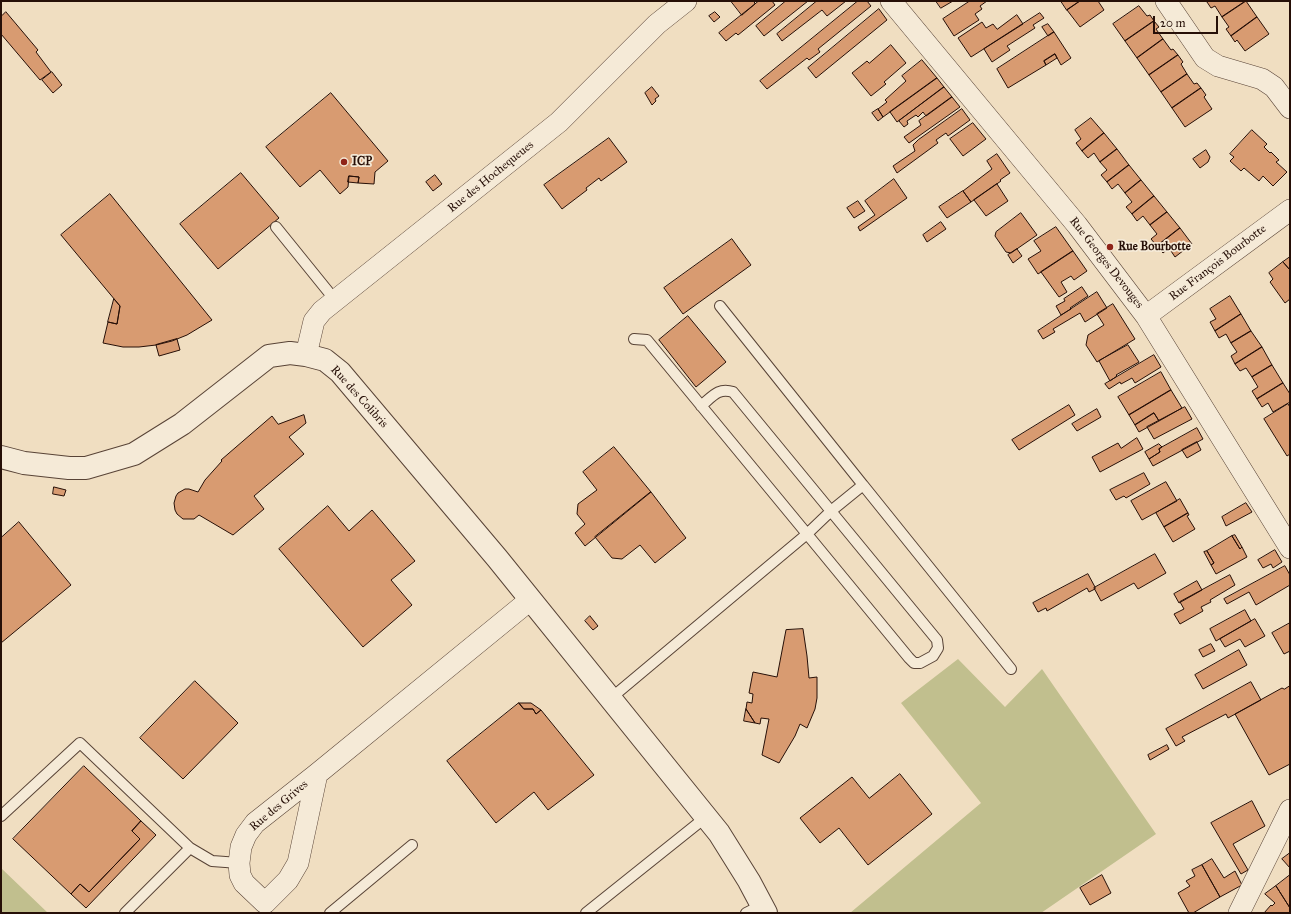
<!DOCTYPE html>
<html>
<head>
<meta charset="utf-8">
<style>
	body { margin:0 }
	#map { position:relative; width:1291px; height:914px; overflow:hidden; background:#f0dec1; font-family:"IM FELL Great Primer",serif }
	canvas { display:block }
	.frame { position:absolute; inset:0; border:2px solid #260f07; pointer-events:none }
	.scale { position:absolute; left:1153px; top:16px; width:65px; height:18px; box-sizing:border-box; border:2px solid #260f07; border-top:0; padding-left:5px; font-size:12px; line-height:14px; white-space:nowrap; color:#260f07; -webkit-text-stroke:3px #f5ead7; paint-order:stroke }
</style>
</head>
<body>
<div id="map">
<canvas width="1291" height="914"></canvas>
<div class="frame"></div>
<div class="scale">20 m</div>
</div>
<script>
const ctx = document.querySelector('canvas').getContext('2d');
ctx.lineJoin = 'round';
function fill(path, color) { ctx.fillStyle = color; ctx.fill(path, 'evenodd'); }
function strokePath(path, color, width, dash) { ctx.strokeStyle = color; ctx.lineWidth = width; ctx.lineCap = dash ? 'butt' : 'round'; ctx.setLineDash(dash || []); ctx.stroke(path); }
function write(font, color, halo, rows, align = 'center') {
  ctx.font = font + ' "IM FELL Great Primer",serif'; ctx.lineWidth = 3.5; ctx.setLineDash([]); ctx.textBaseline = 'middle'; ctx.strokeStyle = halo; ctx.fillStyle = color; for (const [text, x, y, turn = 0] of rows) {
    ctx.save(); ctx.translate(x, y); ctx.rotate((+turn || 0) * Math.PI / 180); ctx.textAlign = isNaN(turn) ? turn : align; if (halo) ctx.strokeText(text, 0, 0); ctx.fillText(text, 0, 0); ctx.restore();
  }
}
const green = new Path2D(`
	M958,659L1005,707L1042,669L1156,834L1041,913H850L981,803L901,703Z
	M1,868L48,913H1Z`);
const building = new Path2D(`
	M731,1H754L755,4L742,15Z
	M759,1H772L775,5L738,35L736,33L726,41L719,33Z
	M786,1H808L764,36L756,26Z
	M817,1H846L827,16L822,10L782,41L777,34Z
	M858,1H867L871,6L818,49L820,52L809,60L807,58L767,89L760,81Z
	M936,1H953L941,8Z
	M970,1H987L980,6L982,9L975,14L979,20L954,36L943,19Z
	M1061,1H1080L1067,10Z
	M1080,1H1098L1104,10L1080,27L1067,10Z
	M1208,1H1246L1222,17L1215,6L1211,8L1207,2Z
	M1246,1L1257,17L1231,36L1226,29L1229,27L1222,17Z
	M1139,6L1147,16L1150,15L1154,21L1125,41L1113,24Z
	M879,9L887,20L816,78L808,68Z
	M6,12L38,50L36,52L51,72L40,80L1,34V14L2,15Z
	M715,12L720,17L714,22L709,16Z
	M1040,13L1044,18L1033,25L1035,28L1007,46L1010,50L992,62L984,49Z
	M1017,15L1023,24L971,57L958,38L982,22L986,28L993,24L997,29Z
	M1257,17L1269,34L1245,51L1237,40L1235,42L1231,36Z
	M1154,21L1159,27L1156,29L1163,39L1137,58L1125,41Z
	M1048,24L1054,32L1048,36L1042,27Z
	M1054,32L1071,58L1061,65L1055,54L1044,61L1046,65L1008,88L997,69Z
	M1163,39L1171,50L1173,49L1178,55L1149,75L1137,58Z
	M891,45L906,63L884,82L886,84L871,96L852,73L867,61L869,63Z
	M1055,54L1057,58L1046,65L1044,61Z
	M1178,55L1183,62L1181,64L1187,74L1161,92L1149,75Z
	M922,60L937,78L883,117L878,109L887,102L885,100L906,81L902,76Z
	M52,72L62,85L53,93L42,80Z
	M1187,74L1194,84L1197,83L1201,88L1172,108L1161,92Z
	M937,78L944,87L897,122L890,112Z
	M652,87L659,96L655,99L656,101L652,105L645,93Z
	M944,87L952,97L926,116L923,112L918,117L916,115L907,121L908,124L904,127L899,121Z
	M1201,88L1206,95L1204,97L1212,109L1185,127L1172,108Z
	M331,93L388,161L375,172L374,184L358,183L359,177L349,176L348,187L340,194L320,170L300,187L266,147Z
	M952,97L960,107L909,143L904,137L921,125L919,121Z
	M878,109L883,117L878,121L872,113Z
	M962,109L970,120L948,136L946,133L936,140L938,143L897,173L893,166L915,151L913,145L918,140Z
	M1091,118L1104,133L1082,151L1076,143L1081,139L1075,130Z
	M973,123L986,139L963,156L950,139Z
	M1252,130L1267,144L1264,147L1270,153L1271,152L1279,160L1276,162L1287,172L1273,186L1263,176L1259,181L1244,168L1241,171L1230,161L1234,157L1230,154Z
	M1104,133L1117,149L1100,162L1094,153L1088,158L1082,151Z
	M609,138L627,162L601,181L599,178L586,188L587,190L562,209L544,185Z
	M1117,149L1129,165L1107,182L1101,175L1107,170L1100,162Z
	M1206,150L1210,157L1208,162L1200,168L1193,159Z
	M997,154L1010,173L1000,180L1001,181L971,202L963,191L992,169L987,161Z
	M1129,165L1141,180L1125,193L1118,184L1112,189L1107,182Z
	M241,173L279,218L218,269L180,224Z
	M435,175L442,184L433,191L426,182Z
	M349,176L359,177L358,183L348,182Z
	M894,179L907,198L860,231L858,227L875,215L865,201Z
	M1141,180L1154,196L1132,214L1126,207L1132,202L1125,193Z
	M997,184L1008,201L986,216L974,200Z
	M963,191L971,202L947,218L939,207Z
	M110,194L212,320L187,335L172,341L156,345L139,347H123L103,343L108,322L117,324L120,306L61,235Z
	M1154,196L1167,212L1150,225L1143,216L1137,221L1132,214Z
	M858,201L865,211L854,218L847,208Z
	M1167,212L1180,228L1157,246L1151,239L1157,234L1150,225Z
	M1021,213L1037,235L1011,253L1006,252L995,236L996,232Z
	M941,222L946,229L927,242L923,235Z
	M1056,227L1073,251L1038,274L1028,259L1041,251L1034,241Z
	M1180,228L1192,244L1175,257L1169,248L1163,253L1157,246Z
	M732,239L751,265L683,314L664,288Z
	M1017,249L1022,256L1013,263L1008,255Z
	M1073,251L1087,271L1074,280L1071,276L1061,282L1067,292L1059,297L1041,272Z
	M1290,257V270L1283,262Z
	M1283,262L1290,270V299L1285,303L1270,282L1273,279L1269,273Z
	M1082,287L1088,296L1070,308L1071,309L1061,315L1056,306L1065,301L1064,299Z
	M1097,292L1107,308L1085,322L1080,313L1053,329L1055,332L1043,339L1038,331Z
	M1230,296L1241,314L1215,331L1210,322L1216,319L1210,309Z
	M114,299L120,306L117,324L108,322Z
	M1113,304L1135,339L1097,362L1086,345L1088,335L1104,325L1097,314Z
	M1241,314L1251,331L1231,343L1226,334L1219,338L1215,331Z
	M688,316L726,362L696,387L659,340Z
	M1251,331L1262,347L1235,364L1231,356L1237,352L1231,343Z
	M177,339L180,350L159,356L156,345Z
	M1128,345L1139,362L1116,375L1117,376L1110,381L1099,361Z
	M1262,347L1272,365L1252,377L1246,368L1240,371L1235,364Z
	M1154,355L1161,367L1135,383L1132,378L1121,384L1120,382L1109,389L1105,384Z
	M1272,365L1283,383L1257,399L1252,391L1258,387L1252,377Z
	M1161,372L1171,390L1129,415L1118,397Z
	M1283,383L1290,394V402L1273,412L1268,403L1262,407L1257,399Z
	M1171,390L1182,408L1159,421L1154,413L1135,425L1129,415Z
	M1288,404L1290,407V454L1287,456L1264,419Z
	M1069,405L1075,415L1019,450L1012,440Z
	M1185,407L1192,419L1154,439L1147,427Z
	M1097,409L1101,417L1077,431L1072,424Z
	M1154,413L1159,421L1139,432L1135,425Z
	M304,415L306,423L289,437L304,454L254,496L264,509L233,535L199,515L194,519H183L177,514L175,510L174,503L176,496L178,493L185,489H189L198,492L205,480L222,461L221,460L272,416L278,424Z
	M1197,428L1203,439L1153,466L1149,459L1160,452L1159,449Z
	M1137,438L1143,449L1100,472L1092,457L1118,443L1121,448Z
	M1197,442L1201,450L1187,458L1182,450Z
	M1159,444L1162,447L1159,449L1160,452L1149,459L1145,452Z
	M614,447L651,492L585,546L575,533L585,524L577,514L578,504L597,490L583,472Z
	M1144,473L1150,484L1126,498L1124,496L1116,500L1110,490Z
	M1166,482L1177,501L1142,520L1131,501Z
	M54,487L66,490L64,496L53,494Z
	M651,492L686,538L655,563L640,545L622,559L612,558L595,537Z
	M1180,499L1188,513L1164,527L1156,513Z
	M1246,503L1252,512L1226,526L1222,517Z
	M328,506L349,531L372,510L415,561L391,580L412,605L363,647L279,549Z
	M1188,513L1189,515L1187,516L1195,529L1173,542L1164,527Z
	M19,522L71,585L1,643V538Z
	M1235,535L1242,547L1240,549L1232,536Z
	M1232,536L1240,549L1242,547L1247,557L1216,574L1211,565L1214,563L1207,551Z
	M1275,550L1282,562L1273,568L1271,564L1263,568L1258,560Z
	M1207,551L1214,563L1211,565L1204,552Z
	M1155,554L1166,573L1138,589L1134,583L1101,601L1094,588Z
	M1285,566L1290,575V585L1256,605L1249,592L1227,604L1224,599Z
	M1088,574L1095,587V589L1089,592L1087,588L1047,611L1046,608L1038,612L1033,603Z
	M1230,575L1235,585L1210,600L1211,602L1201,607L1203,611L1180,624L1174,614L1184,609L1180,602Z
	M1197,581L1202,590L1179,603L1174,594Z
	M1245,610L1251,621L1216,641L1210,629Z
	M590,616L598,626L593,630L585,621Z
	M1255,619L1265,636L1245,647L1240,639L1225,647L1220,639Z
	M1290,623V651L1284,654L1272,633Z
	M803,629L807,656L809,678L817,677V698L815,709L807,728L800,724L795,736L779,763L762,755L769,719L761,718L760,724L755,723L746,709L747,702L752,703L753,694L749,693L753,672L777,677L786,630Z
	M1211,644L1215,651L1203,657L1199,650Z
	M1239,650L1247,665L1203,689L1195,675Z
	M195,681L238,723L183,779L140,738Z
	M1251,682L1261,700L1228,718L1226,714L1182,737L1185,741L1176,746L1166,729Z
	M1290,686V764L1269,775L1235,714L1282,688L1284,689Z
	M519,703H531L541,710L536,714L533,709H524Z
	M519,703L524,709H533L536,714L541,710L594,775L548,810L534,792L496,823L447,761Z
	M746,709L755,723L744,721Z
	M1167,745L1169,749L1150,760L1148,755Z
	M84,766L141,821L132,831L140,839L89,892L80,884L71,894L13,839Z
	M900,774L932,814L868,865L839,828L820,843L800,818L852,777L869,798Z
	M1252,801L1265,826L1233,844L1248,870L1241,874L1211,823Z
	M141,821L156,835L86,908L71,894L80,884L89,892L140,839L132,831Z
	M1290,853V868L1282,859Z
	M1212,859L1224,878L1235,871L1242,885L1220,897L1202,865Z
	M1202,865L1220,897L1193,913H1189L1178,893L1190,886L1186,881L1195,876L1192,870Z
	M1102,875L1111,893L1090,905L1080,888Z
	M1290,875V908L1276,886Z
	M1276,886L1290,908V913H1264L1271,905L1272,906L1275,903L1265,894Z`);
const service = new Path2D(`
	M276,227L335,300
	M701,406C712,397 718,387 733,392L937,640L938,648L933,656L920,663H914L909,658L807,534L831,511L863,485L720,306
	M863,485L1011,669
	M610,699L807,534L647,340L634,339
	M1,816L80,743L190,848L212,861L239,863
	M125,913L190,848
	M330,913L412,845
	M586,913L706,817
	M746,913L762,905`);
const minor = new Path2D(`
	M891,1L1077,225L1146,316L1290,548
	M1166,1L1205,58L1218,66L1262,79L1274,87L1290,108
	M1146,316L1290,210
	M306,355L314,321L322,311L559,122L657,24L686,1
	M317,774L298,863L288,880L265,903L244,883L240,875L239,863L241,847L246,835L255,823L317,774L530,600
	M1239,913L1290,810`);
const tertiary = new Path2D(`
	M1,457L24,463L69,468H86L134,454L182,424L269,356L290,353L306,355L325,360L340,372L497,558L719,833L749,881L766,913`);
const markers = [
	[344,162,4,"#8f2418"],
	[1110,247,4,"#8f2418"]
];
const poiNames = [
	["ICP",352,162],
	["Rue Bourbotte",1118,247]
];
const streetNames = [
	["Rue des Hochequeues",491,177,-39],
	["Rue Georges Devouges",1106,263,52],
	["Rue François Bourbotte",1218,263,-37],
	["Rue des Colibris",359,397,48],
	["Rue des Grives",279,806,-40]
];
fill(green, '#c1bf8e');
fill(building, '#d89b71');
strokePath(building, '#260f07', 1);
strokePath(service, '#584336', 12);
strokePath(minor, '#584336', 22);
strokePath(tertiary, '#584336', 24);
strokePath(service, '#f5ead7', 10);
strokePath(minor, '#f5ead7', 21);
strokePath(tertiary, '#f5ead7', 22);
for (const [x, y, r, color] of markers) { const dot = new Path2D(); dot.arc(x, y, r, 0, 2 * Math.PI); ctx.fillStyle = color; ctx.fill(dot); strokePath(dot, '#f5ead7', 1.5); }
write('bold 12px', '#260f07', '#f5ead7', poiNames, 'left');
write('12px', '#260f07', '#f5ead7', streetNames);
</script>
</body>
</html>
